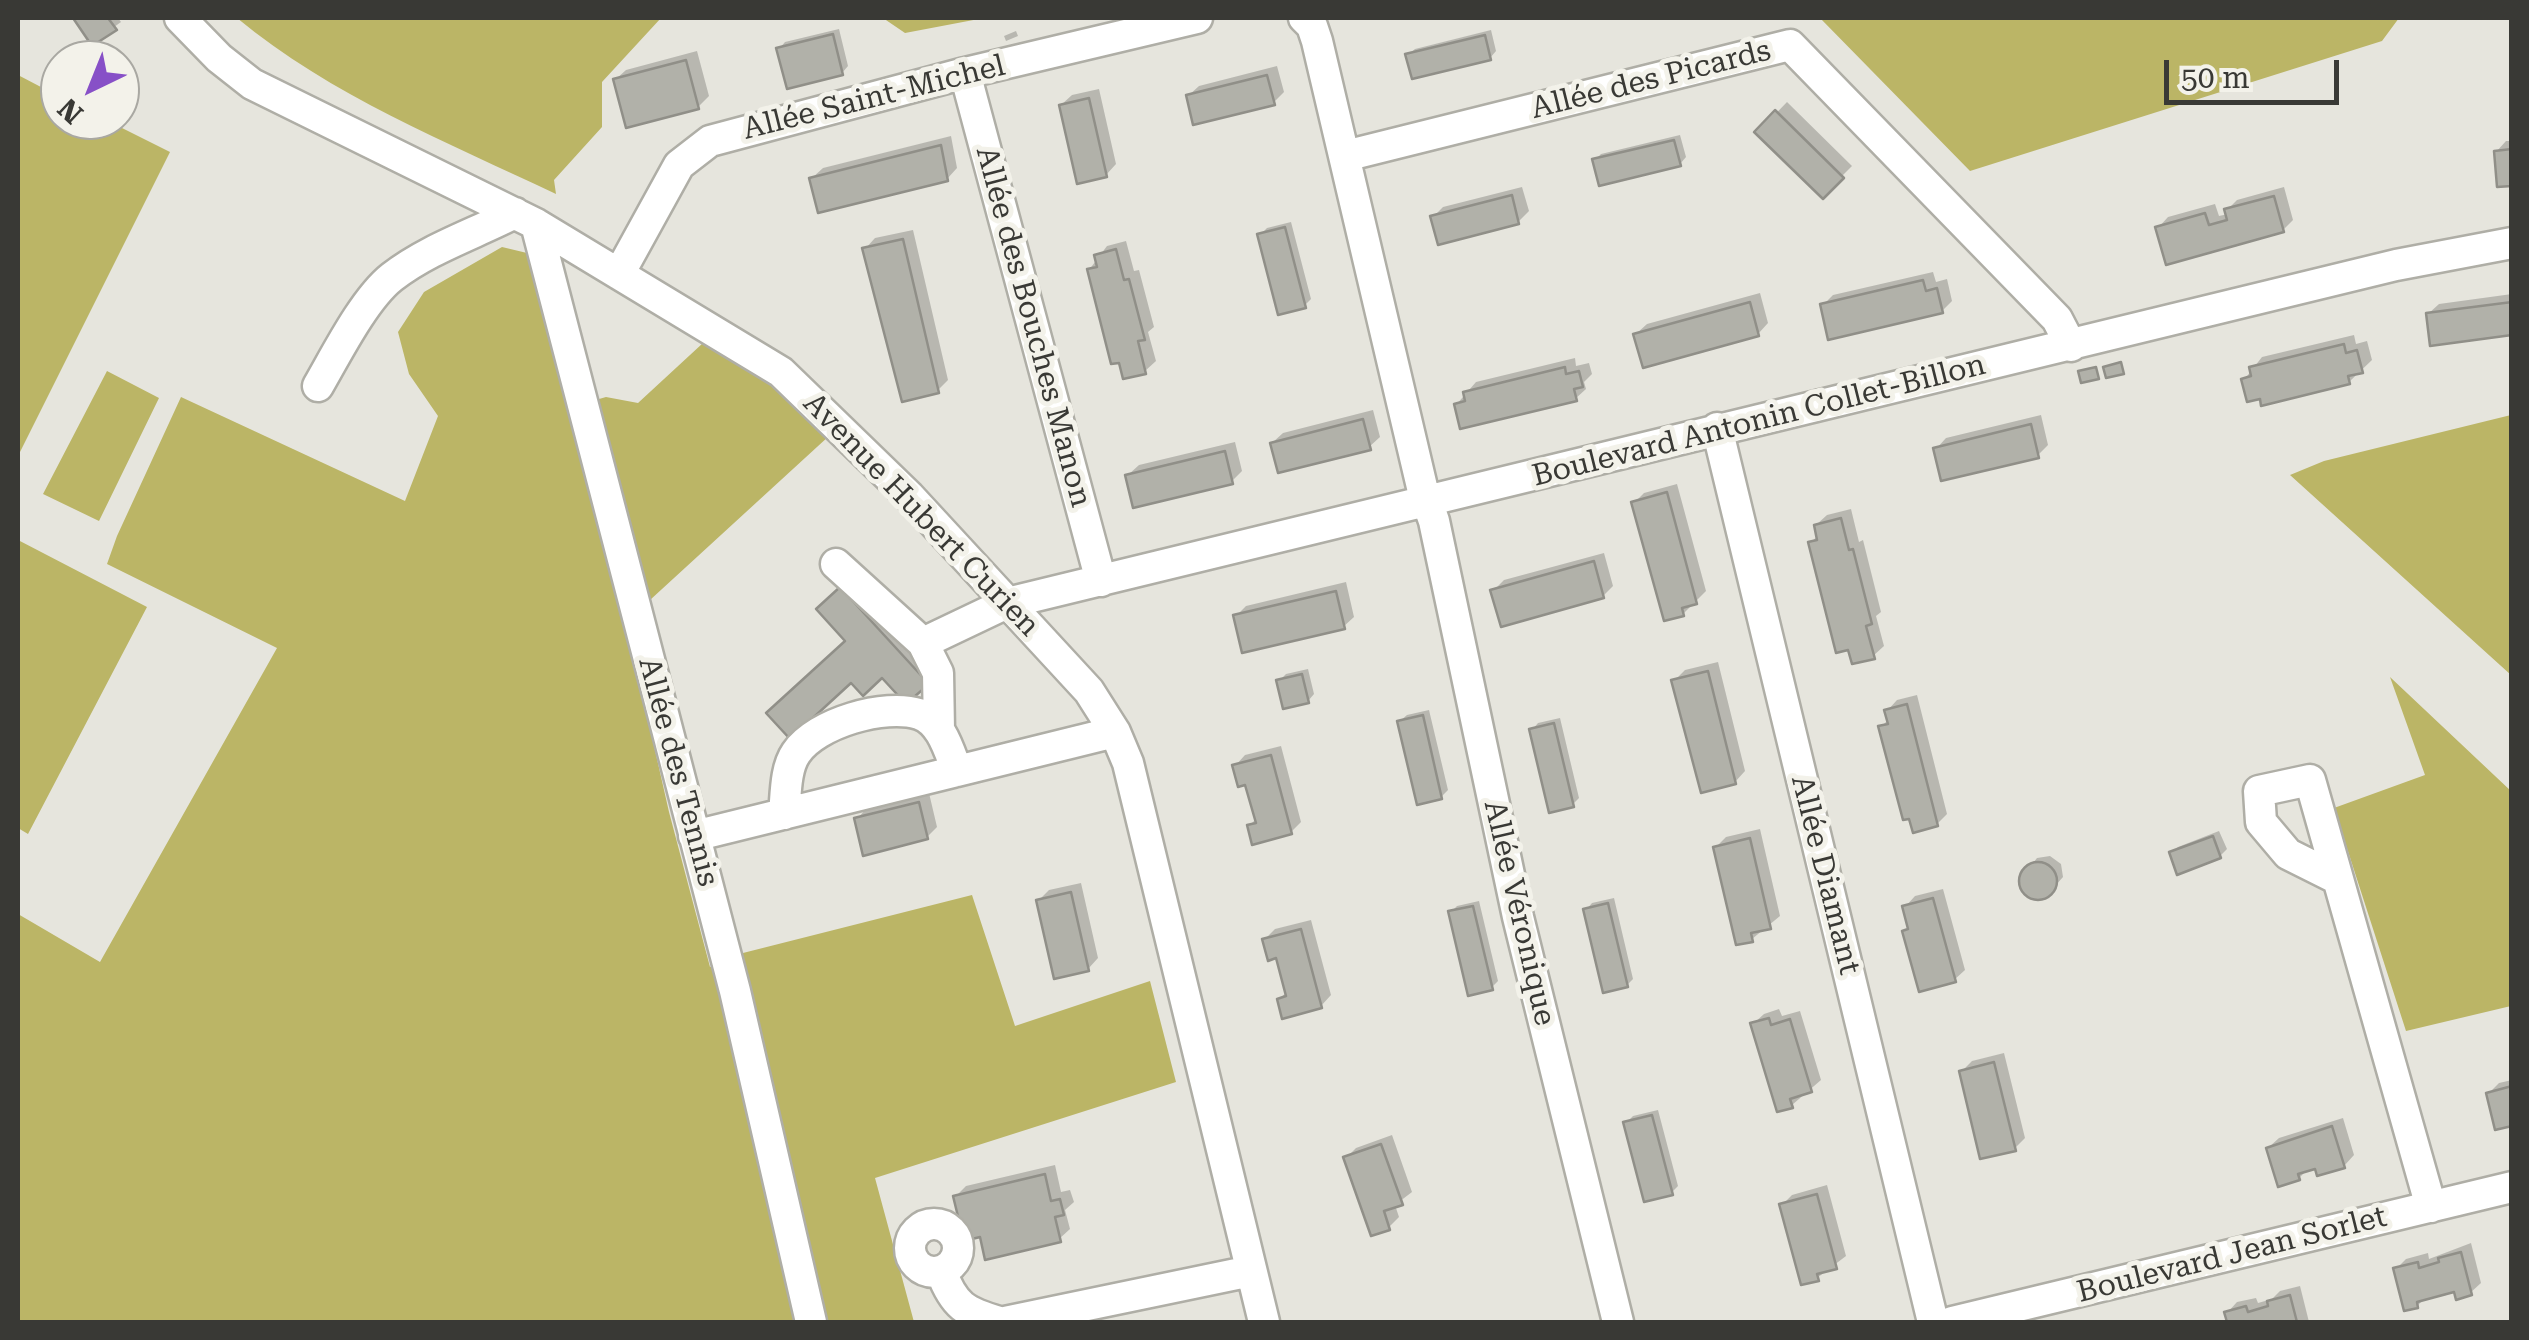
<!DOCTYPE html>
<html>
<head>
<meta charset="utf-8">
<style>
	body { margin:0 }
	#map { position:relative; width:2529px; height:1340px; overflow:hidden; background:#e6e5dd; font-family:"Roboto Serif",serif }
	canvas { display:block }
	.frame { position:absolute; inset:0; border:20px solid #393935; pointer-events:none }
	.north { position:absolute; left:40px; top:40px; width:100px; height:100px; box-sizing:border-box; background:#f3f2ea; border:2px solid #a9a8a2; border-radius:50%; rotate:223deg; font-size:28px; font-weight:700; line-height:40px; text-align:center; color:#393935 }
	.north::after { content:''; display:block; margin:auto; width:35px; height:45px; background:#8750c7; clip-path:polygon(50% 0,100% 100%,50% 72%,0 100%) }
	.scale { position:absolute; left:2164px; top:60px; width:175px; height:45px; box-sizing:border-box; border:5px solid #393935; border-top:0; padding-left:12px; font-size:30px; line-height:35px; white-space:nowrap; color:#393935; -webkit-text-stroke:8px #f3f2ea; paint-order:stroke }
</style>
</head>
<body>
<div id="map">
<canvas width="2529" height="1340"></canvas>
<div class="frame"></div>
<div class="north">N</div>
<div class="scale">50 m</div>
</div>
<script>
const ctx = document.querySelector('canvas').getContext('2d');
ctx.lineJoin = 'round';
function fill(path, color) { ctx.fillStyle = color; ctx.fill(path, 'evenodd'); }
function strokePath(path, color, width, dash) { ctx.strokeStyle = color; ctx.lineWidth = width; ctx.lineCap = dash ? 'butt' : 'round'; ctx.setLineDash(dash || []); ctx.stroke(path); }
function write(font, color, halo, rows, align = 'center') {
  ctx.font = font + ' "Roboto Serif",serif'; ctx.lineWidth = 10; ctx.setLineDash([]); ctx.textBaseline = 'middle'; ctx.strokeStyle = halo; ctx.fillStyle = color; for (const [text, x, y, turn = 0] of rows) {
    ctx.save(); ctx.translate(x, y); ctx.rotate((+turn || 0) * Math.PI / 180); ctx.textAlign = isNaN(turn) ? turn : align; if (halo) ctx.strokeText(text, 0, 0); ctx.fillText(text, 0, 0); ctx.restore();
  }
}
const green = new Path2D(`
	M237,18H661L602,82V127L554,180L556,194C447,142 331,96 237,18Z
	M883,18H984L905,33Z
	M1820,18H2399L2382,41L1970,171Z
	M18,75L60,97V120H106L170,152L18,456Z
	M502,247L527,253L568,408L606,397L638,403L703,343L776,388L829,436L626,622L669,812L710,967L739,954L972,895L1015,1026L1150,981L1176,1082L875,1178L914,1322H18V914L100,962L277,648L107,564L117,536L181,397L405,501L438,416L409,374L398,332L424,292Z
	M107,371L159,398L99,521L43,494Z
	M2511,415H2512L2511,675L2290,475L2324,461Z
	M18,540L147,607L28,834L18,828Z
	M2390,677L2512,792L2511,1006L2406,1031L2334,808L2425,775Z`);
const shadow = new Path2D(`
	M76,18H118L121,22L92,43Z
	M839,29L848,66L842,73L779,49L785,42Z
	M1491,30L1496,51L1490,58L1408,55L1415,49Z
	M1016,31L1018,36L1006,41L1004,36Z
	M697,51L709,96L698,107L615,80L626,70Z
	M1277,66L1284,92L1273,103L1188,96L1199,86Z
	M1099,89L1116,164L1106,175L1061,105L1072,95Z
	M1787,102L1852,166L1823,195L1758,132Z
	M1680,135L1686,157L1680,164L1595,160L1601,154Z
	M951,136L957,168L947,179L812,178L823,168Z
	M2506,141H2512V184L2496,152Z
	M1522,187L1529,211L1518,222L1433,217L1443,207Z
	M2284,187L2293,220L2283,230L2158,228L2168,217L2215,204L2219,216L2228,214L2227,210L2237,200Z
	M1291,222L1311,299L1304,306L1260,235L1267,228Z
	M913,230L948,380L938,390L865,249L875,238Z
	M1126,241L1134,271L1139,270L1154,327L1148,332L1156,361L1145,371L1120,360L1089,270L1107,246Z
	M1933,272L1936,282L1947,279L1952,301L1942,311L1823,305L1833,295Z
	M1760,293L1768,323L1758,334H1636L1647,324Z
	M2512,294V333L2428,314L2439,304Z
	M2354,335L2356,344L2367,341L2372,360L2349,382L2244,380L2262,357Z
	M1575,358L1576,366L1589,363L1592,374L1584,382L1586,389L1575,399L1456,405L1476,382Z
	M1373,410L1380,437L1369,447L1272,443L1283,433Z
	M2041,415L2048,445L2037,456L1936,449L1946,438Z
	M1235,442L1242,471L1232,481L1128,475L1139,465Z
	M1677,484L1706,591L1683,614L1634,503L1644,493Z
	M1851,509L1859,542L1863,540L1881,612L1876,616L1884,646L1873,656L1850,647L1810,543L1819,535L1816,525L1827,515Z
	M1604,553L1613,586L1603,596L1493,591L1504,580Z
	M856,575L941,668L906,701L882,674L851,680L848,640L820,609Z
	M1346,582L1354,617L1343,627L1236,616L1246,606Z
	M1718,662L1745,771L1735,782L1674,681L1685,670Z
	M1308,669L1314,694L1308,701L1279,681L1286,674Z
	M1917,695L1947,814L1937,824L1881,727L1889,719L1887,711L1897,700Z
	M1429,710L1448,790L1441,797L1400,721L1407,715Z
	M1560,718L1579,798L1572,805L1532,730L1538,723Z
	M1281,746L1301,822L1291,832L1249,826L1257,818L1247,782L1235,766L1245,755Z
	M929,793L937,827L927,837L857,819L867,808Z
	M1760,829L1780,916L1752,939L1716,847L1726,837Z
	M2219,831L2227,849L2220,856L2171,853L2178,847Z
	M2050,856L2061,864L2063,877L2047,895L2034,897L2024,889L2022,877L2037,858Z
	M1081,883L1098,958L1088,969L1038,901L1049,890Z
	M1943,889L1965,970L1954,980L1905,931L1910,926L1905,907L1915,896Z
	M1614,898L1633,979L1627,985L1586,910L1592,903Z
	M1479,901L1498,981L1491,988L1451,912L1457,906Z
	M1311,920L1331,995L1321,1006L1279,999L1287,992L1277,955L1265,939L1275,929Z
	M1779,1009L1782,1016L1800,1011L1821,1080L1792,1105L1753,1024L1764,1014Z
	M2004,1053L2025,1138L2015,1148L1961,1072L1972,1061Z
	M2512,1080V1124L2489,1093L2499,1083Z
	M1658,1110L1678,1186L1671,1193L1626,1123L1633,1116Z
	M2343,1118L2354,1155L2344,1166L2309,1168L2299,1178L2268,1148L2279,1138Z
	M1392,1135L1412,1192L1395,1205L1399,1217L1389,1227L1346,1158L1356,1148Z
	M1055,1165L1061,1192L1070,1190L1074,1202L1065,1210L1070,1229L1059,1239L955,1197L966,1186Z
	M1827,1185L1846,1256L1817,1278L1782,1205L1792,1195Z
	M2471,1243L2481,1283L2470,1293L2456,1289L2426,1297L2417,1306L2396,1269L2406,1259L2428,1253L2429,1259Z
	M2300,1286L2309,1322H2229L2227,1313L2237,1302L2256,1298L2258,1303L2272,1299L2280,1291Z`);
const building = new Path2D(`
	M73,18H108L117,30L92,46Z
	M833,34L843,75L787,89L776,48Z
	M1485,35L1491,60L1412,79L1405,54Z
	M686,60L699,109L626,128L613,79Z
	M1267,75L1275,105L1193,125L1186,95Z
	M1089,98L1107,177L1077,184L1059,105Z
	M1775,110L1844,178L1823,199L1754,132Z
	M1674,140L1681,166L1599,186L1592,159Z
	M941,145L948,181L818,213L809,178Z
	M2512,149V186L2497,187L2494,151Z
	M1512,195L1519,224L1438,245L1430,216Z
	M2274,196L2284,232L2166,265L2155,227L2205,213L2209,225L2227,220L2224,209Z
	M1285,227L1306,308L1278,315L1257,234Z
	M903,239L939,393L902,402L862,248Z
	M1116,249L1124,280L1129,279L1145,340L1138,341L1146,374L1123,379L1119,363L1111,364L1087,269L1097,267L1094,255Z
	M1923,280L1926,291L1937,288L1943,313L1828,340L1820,304Z
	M1750,302L1759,336L1643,368L1633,334Z
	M2512,302V335L2430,346L2426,313Z
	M2344,344L2346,353L2357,350L2363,373L2348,376L2350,384L2261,406L2260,399L2247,402L2241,379L2251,376L2249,367Z
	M2121,362L2124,374L2106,378L2103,367Z
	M1565,367L1566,374L1579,371L1583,387L1574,389L1577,401L1460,429L1454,404L1465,401L1463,392Z
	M2096,367L2099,379L2081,383L2078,371Z
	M1363,419L1371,450L1278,473L1270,443Z
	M2031,424L2039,458L1941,481L1933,448Z
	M1225,451L1233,484L1133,508L1125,475Z
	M1667,492L1697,604L1682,608L1684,616L1664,621L1631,502Z
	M1841,518L1849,550L1853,549L1872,624L1866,626L1875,659L1852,664L1848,650L1836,653L1808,542L1817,540L1814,525Z
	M1594,561L1604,598L1501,627L1490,590Z
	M840,587L929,684L906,704L882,678L863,696L851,683L790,739L766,713L845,641L816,609Z
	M1336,591L1345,629L1242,653L1233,615Z
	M1708,671L1736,784L1701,793L1671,680Z
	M1302,674L1309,703L1283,709L1276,680Z
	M1907,704L1938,826L1913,833L1909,819L1903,820L1878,726L1888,724L1884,710Z
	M1423,715L1442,799L1417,805L1397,721Z
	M1554,723L1574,807L1549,813L1529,729Z
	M1271,755L1292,834L1252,845L1247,825L1256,823L1245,785L1238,787L1232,765Z
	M919,802L928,839L863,856L854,818Z
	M2213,836L2221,858L2177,875L2169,852Z
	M1750,838L1771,929L1751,933L1753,942L1736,945L1713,847Z
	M2019 881a19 19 0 1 1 38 0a19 19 0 1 1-38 0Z
	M1071,892L1089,971L1054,979L1036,900Z
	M1933,898L1956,982L1919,992L1902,931L1908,929L1902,906Z
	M1608,903L1628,987L1603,993L1583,909Z
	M1473,906L1493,990L1468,996L1448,911Z
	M1301,929L1322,1008L1282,1019L1277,999L1286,996L1276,958L1268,961L1262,939Z
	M1769,1018L1771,1025L1790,1019L1812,1092L1790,1099L1793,1108L1777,1112L1750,1023Z
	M1994,1062L2016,1151L1980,1159L1959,1071Z
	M2512,1086V1126L2495,1130L2486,1093Z
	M1652,1115L1673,1195L1644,1202L1623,1122Z
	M2332,1126L2345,1168L2317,1176L2315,1169L2298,1174L2300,1180L2278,1187L2266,1148Z
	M1381,1144L1403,1205L1384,1211L1390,1230L1371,1236L1343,1157Z
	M1045,1174L1051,1201L1060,1199L1064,1215L1055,1217L1061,1242L985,1260L980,1237L964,1241L953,1196Z
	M1817,1194L1837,1269L1817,1274L1819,1281L1801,1285L1779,1204Z
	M2461,1252L2472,1295L2456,1300L2454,1292L2417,1302L2418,1308L2404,1311L2393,1268L2418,1262L2419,1268L2439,1262L2438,1258Z
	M2290,1295L2297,1322H2227L2224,1312L2246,1306L2248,1312L2268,1306L2267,1301Z`);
const minor = new Path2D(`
	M180,18L219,58L252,84L536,224L781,372L909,496L1089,691L1115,732L1128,763L1264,1322
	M1304,18L1312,26L1317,41L1422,487L1434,521L1518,917L1618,1322
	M965,73L1101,581
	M1345,156L1790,45L2057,319L2071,346
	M536,224L735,991L811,1322
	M619,274L679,165L710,141L965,73L1197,18
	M318,386C336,355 364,299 392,277C428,249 474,234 515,213
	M1717,428L1933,1322
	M836,564L923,643L938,673L939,730
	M923,643L1007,603L2396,265L2512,243
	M784,814C786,795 785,769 796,753C816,723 885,703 919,714C942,722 949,751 957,771
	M694,836L1115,732
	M2338,879L2288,854L2261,822L2259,791L2310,780L2431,1207
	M910 1248a24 24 0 1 1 48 0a24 24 0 1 1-48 0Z
	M941,1271C954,1306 965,1312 999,1322
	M1005,1322L1251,1271
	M1952,1322L2512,1187`);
const streetNames = [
	["Allée des Picards",1651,80,-14],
	["Allée Saint-Michel",874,98,-14],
	["Allée des Bouches Manon",1033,327,75],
	["Boulevard Antonin Collet-Billon",1759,421,-14],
	["Avenue Hubert Curien",921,515,46],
	["Allée des Tennis",678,772,75],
	["Allée Diamant",1825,875,76],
	["Allée Véronique",1519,913,77],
	["Boulevard Jean Sorlet",2232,1255,-14]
];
fill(green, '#bbb566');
fill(shadow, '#0003');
fill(building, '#b1b1a9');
strokePath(building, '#908f88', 2.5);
strokePath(minor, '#afaea6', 35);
strokePath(minor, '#fff', 30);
write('30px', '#393935', '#f3f2ea', streetNames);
</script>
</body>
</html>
